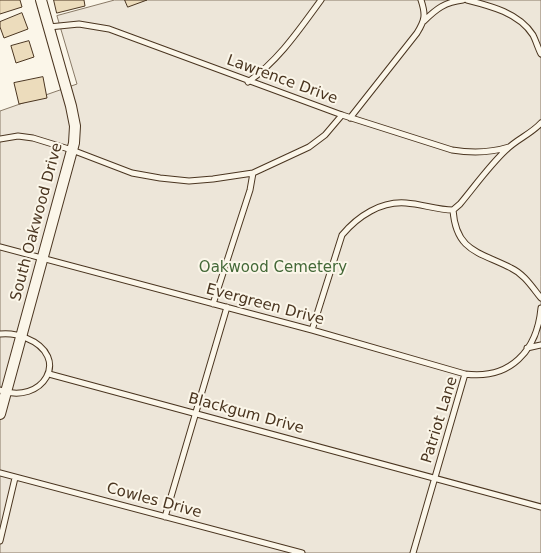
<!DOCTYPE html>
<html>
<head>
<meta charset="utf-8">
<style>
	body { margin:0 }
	canvas { display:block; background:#fbf6e9 }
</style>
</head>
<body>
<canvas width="541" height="553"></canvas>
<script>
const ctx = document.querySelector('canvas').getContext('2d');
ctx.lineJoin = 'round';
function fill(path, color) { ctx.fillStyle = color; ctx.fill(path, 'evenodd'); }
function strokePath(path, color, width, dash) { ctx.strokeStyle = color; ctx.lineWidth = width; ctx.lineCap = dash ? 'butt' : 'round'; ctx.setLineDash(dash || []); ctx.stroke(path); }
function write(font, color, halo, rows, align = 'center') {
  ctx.font = font + ' "DejaVu Sans",sans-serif'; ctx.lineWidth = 4; ctx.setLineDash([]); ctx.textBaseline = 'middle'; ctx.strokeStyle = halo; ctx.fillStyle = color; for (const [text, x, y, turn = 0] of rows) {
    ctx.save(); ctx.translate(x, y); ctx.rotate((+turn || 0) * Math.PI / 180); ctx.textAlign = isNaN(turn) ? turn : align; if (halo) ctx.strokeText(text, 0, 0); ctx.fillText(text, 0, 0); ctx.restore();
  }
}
const green = new Path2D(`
	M115,0H541V553H0V111L77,84L57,16Z`);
const building = new Path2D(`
	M0,0H20L22,7L0,14Z
	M54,0H84L85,6L57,13Z
	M125,0H147L128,7Z
	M22,13L28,29L4,38L0,27V22Z
	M29,41L34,57L16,63L11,46Z
	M43,77L47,98L19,104L14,83Z`);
const service = new Path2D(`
	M467,0C491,6 519,13 533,35C536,41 538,48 541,54
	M424,21C436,9 445,2 463,0
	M49,27L79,24L109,29L342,115L452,150C471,153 490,153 509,147
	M248,82C279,60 299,30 321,0
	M350,118L417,33C425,20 426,15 421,0
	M0,139L18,136L33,138L72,150L132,173L160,178L189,181L213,179L253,173L309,147L325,135L342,115
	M453,210C456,252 480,252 511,268C524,274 532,287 541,298
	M453,210L460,204C475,186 489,166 506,150C517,139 531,134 541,123
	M0,247L312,330L465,374C510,380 537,351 541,308
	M213,304L250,190L253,173
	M312,330L342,235C358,216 381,201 406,203C422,204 437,210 453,210
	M0,334C10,333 17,334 26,338C73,357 42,406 0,390
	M527,348L541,345
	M49,374L541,507
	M0,473L302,553
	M165,517L227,307
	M0,541L15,478
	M413,553L465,374`);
const minor = new Path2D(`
	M0,414L74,143L75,126L71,106L41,0`);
const streetNames = [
	["Lawrence Drive",282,80,20],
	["South Oakwood Drive",37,222,-75],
	["Evergreen Drive",265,305,15],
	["Blackgum Drive",246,414,15],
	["Patriot Lane",440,420,-73],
	["Cowles Drive",154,501,15]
];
const parkNames = [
	["Oakwood Cemetery",273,268]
];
fill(green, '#ede6d9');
strokePath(green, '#887966', 1);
fill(building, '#ecdcbc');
strokePath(building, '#4a3520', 1);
strokePath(service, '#4a3520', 7);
strokePath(minor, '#4a3520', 12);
strokePath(service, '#fbf6e9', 5);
strokePath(minor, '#fbf6e9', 10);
write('15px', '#4a3520', '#fbf6e9', streetNames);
write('15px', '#436837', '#fbf6e9', parkNames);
</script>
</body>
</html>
